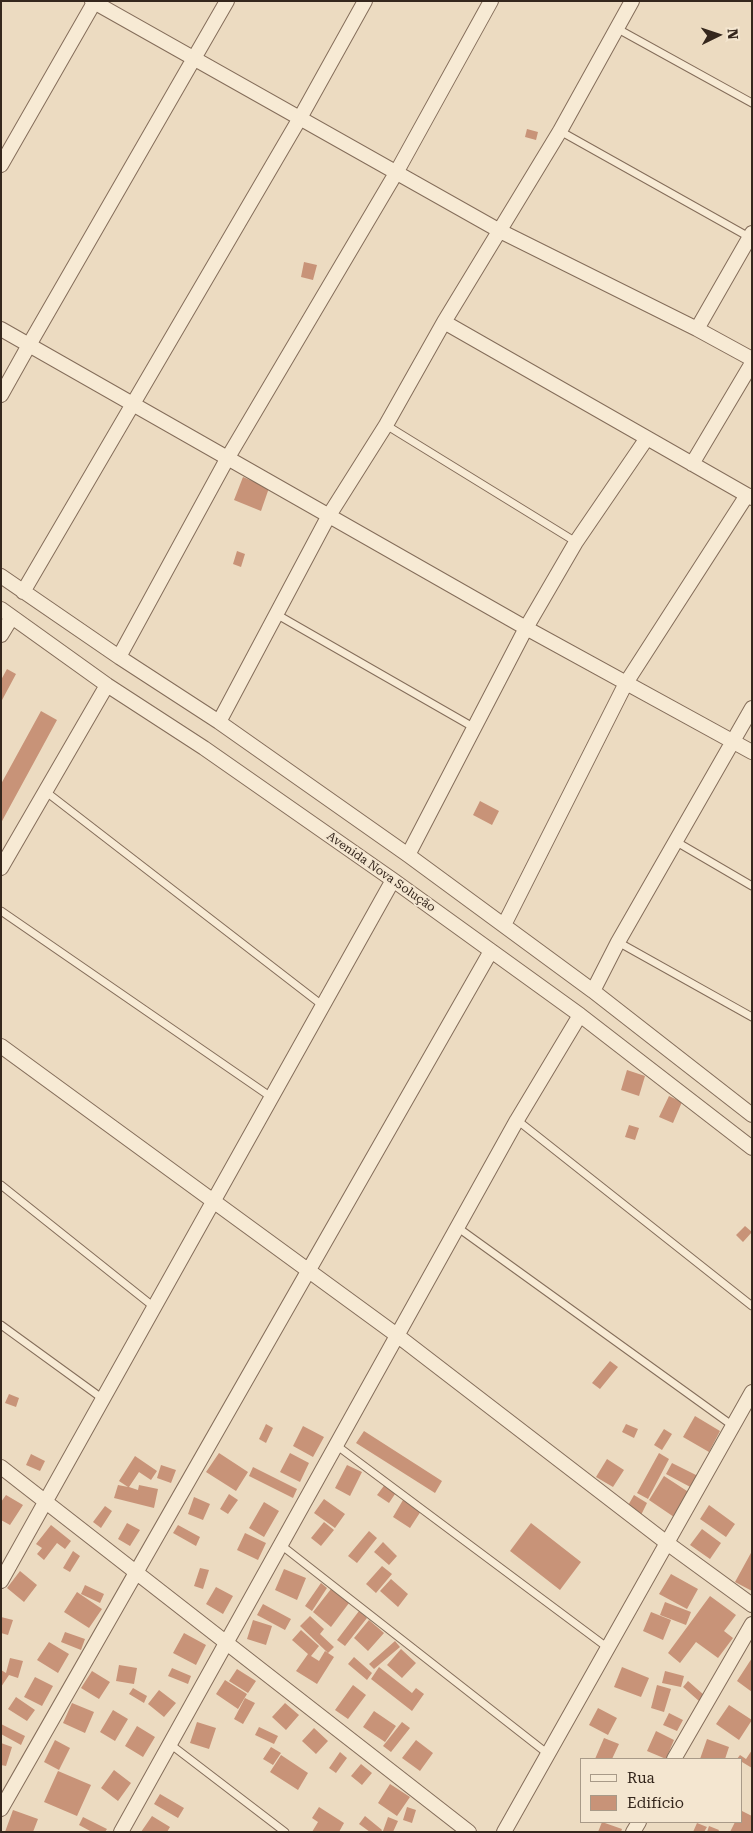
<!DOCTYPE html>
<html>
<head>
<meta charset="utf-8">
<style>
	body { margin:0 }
	#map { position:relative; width:753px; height:1833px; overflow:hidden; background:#ecdbc1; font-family:"Roboto Serif",serif }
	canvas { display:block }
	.frame { position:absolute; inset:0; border:2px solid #35271d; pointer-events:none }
	.legend { position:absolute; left:580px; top:1758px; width:162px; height:65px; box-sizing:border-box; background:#f4e6d0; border:1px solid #a89a88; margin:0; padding:6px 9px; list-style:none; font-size:15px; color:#35271d }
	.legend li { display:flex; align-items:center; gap:10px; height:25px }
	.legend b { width:25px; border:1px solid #a89a88 }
	.north { position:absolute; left:693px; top:10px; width:50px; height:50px; -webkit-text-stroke:4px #f4e6d0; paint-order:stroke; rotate:86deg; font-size:14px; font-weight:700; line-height:20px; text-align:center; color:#35271d }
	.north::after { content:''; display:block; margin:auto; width:18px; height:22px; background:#35271d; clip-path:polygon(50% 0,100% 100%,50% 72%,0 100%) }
</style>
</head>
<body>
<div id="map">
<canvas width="753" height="1833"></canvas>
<div class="frame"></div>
<ul class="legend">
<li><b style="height:6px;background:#f7ead4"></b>Rua</li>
<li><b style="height:14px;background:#c89378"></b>Edifício</li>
</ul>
<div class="north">N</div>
</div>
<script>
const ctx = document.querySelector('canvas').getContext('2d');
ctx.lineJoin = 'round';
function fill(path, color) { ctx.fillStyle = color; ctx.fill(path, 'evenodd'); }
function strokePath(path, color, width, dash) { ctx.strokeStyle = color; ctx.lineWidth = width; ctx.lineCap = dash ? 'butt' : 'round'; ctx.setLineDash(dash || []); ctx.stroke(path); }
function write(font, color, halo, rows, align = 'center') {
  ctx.font = font + ' "Roboto Serif",serif'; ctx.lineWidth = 4; ctx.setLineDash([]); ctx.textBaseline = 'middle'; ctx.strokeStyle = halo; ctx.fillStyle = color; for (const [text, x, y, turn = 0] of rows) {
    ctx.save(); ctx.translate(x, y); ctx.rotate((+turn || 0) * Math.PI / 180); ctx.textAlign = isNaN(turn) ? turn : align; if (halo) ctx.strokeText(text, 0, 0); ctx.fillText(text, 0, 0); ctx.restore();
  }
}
const building = new Path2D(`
	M527,129L538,132L536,140L525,137Z
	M304,262L317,265L313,280L301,277Z
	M243,477L269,488L261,511L234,500Z
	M237,551L245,554L241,567L233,564Z
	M7,669L16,674L1,702V680Z
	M41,711L57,720L1,823V784Z
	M480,801L499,811L492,825L473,815Z
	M627,1070L645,1076L639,1096L621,1090Z
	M669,1096L682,1102L673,1123L659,1117Z
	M629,1125L639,1128L635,1140L625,1137Z
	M745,1226L752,1232L743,1242L736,1235Z
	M610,1361L618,1367L600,1389L592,1383Z
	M9,1394L19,1398L16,1407L5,1403Z
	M695,1416L720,1431L709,1452L683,1437Z
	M266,1424L273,1428L266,1443L259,1439Z
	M626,1424L638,1429L634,1438L622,1432Z
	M303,1426L324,1437L313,1457L293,1446Z
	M664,1429L672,1434L662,1450L654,1445Z
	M364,1431L442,1481L435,1493L356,1443Z
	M219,1453L248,1472L236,1491L206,1472Z
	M290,1453L309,1463L300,1482L280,1472Z
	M659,1453L669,1459L648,1499L637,1493Z
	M31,1454L45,1461L40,1471L26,1465Z
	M135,1456L157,1471L151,1480L139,1472L129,1487L138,1490L139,1485L158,1489L154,1508L114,1498L118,1485L128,1487L119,1481Z
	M607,1459L624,1470L613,1487L596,1477Z
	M672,1463L700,1477L694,1489L666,1474Z
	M161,1465L176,1470L171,1483L157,1478Z
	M347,1465L362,1472L350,1496L335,1488Z
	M253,1467L297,1489L293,1498L249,1476Z
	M664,1476L690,1493L674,1517L649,1500Z
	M386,1483L397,1491L389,1503L377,1495Z
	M229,1494L238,1500L228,1514L220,1509Z
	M6,1495L23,1505L10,1525L1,1520V1502Z
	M634,1495L647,1503L640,1517L626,1509Z
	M194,1497L210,1504L203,1520L188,1514Z
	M324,1499L345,1514L335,1528L314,1513Z
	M403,1500L421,1511L410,1528L393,1517Z
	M264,1502L279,1511L264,1537L249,1528Z
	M709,1505L735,1524L726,1537L700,1519Z
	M105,1506L112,1511L101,1528L93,1522Z
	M324,1522L334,1530L321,1546L311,1538Z
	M127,1523L140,1530L130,1546L118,1539Z
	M531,1523L581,1562L560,1590L510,1551Z
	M51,1525L71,1541L65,1549L57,1543L44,1560L37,1554L42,1548L36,1544Z
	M178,1525L200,1537L196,1546L173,1533Z
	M702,1529L721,1543L710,1559L690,1545Z
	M369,1531L377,1538L357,1563L348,1556Z
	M245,1533L266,1543L258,1560L237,1550Z
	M383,1542L397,1556L389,1565L374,1552Z
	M73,1551L80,1556L70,1572L63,1568Z
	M752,1551V1591L735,1582Z
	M382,1566L392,1574L376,1593L366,1584Z
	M200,1568L209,1570L203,1589L194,1586Z
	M284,1569L306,1578L297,1600L275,1590Z
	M20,1571L37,1585L24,1602L7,1588Z
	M671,1574L698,1589L687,1609L659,1594Z
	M391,1579L408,1594L398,1607L380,1591Z
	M321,1583L327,1588L312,1611L305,1606Z
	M85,1585L104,1594L100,1603L81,1594Z
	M216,1587L233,1596L223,1614L206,1604Z
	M331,1589L349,1603L331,1627L313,1612Z
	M77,1592L102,1609L89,1628L64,1612Z
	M710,1596L736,1615L724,1631L733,1638L718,1658L696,1642L680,1663L668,1653Z
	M665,1602L691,1612L686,1625L660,1615Z
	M263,1604L291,1619L285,1630L257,1615Z
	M359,1611L367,1618L345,1646L337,1640Z
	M651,1612L671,1620L663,1640L643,1631Z
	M310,1616L324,1629L320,1634L334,1647L328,1653L300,1626Z
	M1,1617L13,1620L8,1635L1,1633Z
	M253,1620L272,1626L266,1645L247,1639Z
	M369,1620L384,1633L368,1651L354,1638Z
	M301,1630L319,1646L311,1656L319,1661L325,1651L334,1657L317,1684L296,1671L308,1654L292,1640Z
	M65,1632L85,1639L81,1650L61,1642Z
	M184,1633L206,1645L196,1665L173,1653Z
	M395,1641L400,1647L374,1669L369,1664Z
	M49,1642L69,1654L58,1673L37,1660Z
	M401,1649L416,1663L402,1678L387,1665Z
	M354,1657L372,1673L367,1680L348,1664Z
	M10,1658L23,1661L18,1678L9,1675L1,1687V1670L6,1673Z
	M752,1658V1692L737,1681Z
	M119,1665L137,1668L134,1684L116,1681Z
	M379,1667L412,1693L416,1688L424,1694L412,1711L371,1679Z
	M622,1667L649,1678L641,1697L614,1687Z
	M172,1668L191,1676L188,1684L168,1676Z
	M237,1669L256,1681L248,1693L229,1681Z
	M92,1671L110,1682L99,1699L81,1688Z
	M665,1671L684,1676L681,1687L662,1683Z
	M35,1677L53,1686L42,1706L24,1697Z
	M225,1680L247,1694L238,1709L216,1694Z
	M688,1681L704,1695L699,1701L683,1687Z
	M353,1685L366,1695L348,1719L335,1710Z
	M657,1685L671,1689L664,1712L651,1708Z
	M133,1688L147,1696L144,1703L129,1694Z
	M159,1690L176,1703L164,1717L148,1704Z
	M16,1697L35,1710L27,1721L8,1709Z
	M245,1698L255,1703L243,1724L234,1719Z
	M72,1703L94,1712L85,1733L63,1723Z
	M285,1703L299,1715L286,1730L272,1717Z
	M729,1705L752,1720L739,1740L716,1724Z
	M598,1708L617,1718L608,1735L589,1725Z
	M113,1710L128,1719L115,1741L100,1732Z
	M374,1711L396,1726L385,1742L363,1727Z
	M669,1713L683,1720L677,1731L663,1725Z
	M197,1722L216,1728L209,1749L190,1743Z
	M402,1722L410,1728L391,1752L383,1746Z
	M1,1724L25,1736L21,1745L1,1734Z
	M137,1726L155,1737L143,1757L125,1746Z
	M259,1727L278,1736L274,1744L255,1735Z
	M314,1728L328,1741L316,1754L302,1741Z
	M656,1731L674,1740L666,1759L647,1751Z
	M604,1738L619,1744L612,1759H595Z
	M707,1739L729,1747L725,1759H700Z
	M55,1740L70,1748L59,1770L44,1762Z
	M416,1740L433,1753L420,1771L402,1758Z
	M1,1743L12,1747L6,1766L1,1765Z
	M271,1747L281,1753L273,1765L263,1759Z
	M752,1750V1768L742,1762V1759H737L740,1755L746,1759Z
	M340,1752L347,1758L336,1773L329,1768Z
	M281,1755L308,1773L298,1790L270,1772Z
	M361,1764L372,1773L362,1785L351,1776Z
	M114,1770L131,1783L118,1801L101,1788Z
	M58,1771L91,1785L77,1816L44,1802Z
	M390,1784L410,1797L397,1816L378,1803Z
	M160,1794L184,1808L178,1818L154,1804Z
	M319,1807L344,1823L339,1832H312L318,1822L312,1818Z
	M407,1807L416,1810L412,1823L403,1820Z
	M13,1810L38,1819L33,1832H5Z
	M742,1811L752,1816V1832H730L735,1822H742Z
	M152,1816L170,1827L167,1832H141Z
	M365,1816L382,1830L381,1832H370L359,1824Z
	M83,1817L107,1829L105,1832H92L79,1825Z
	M388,1817L398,1821L393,1832L383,1831Z
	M602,1822L622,1829L621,1832H598Z
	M697,1823L707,1827L704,1832H693Z
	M709,1826L719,1830L718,1832H707Z`);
const service = new Path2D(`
	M618,29L752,103
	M560,131L749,237
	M386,425L576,542
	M276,614L473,727
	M45,791L322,1005
	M675,841L752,886
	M1,911L271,1097
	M618,942L752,1017
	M517,1120L752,1306
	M1,1185L154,1307
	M457,1227L733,1426
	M1,1325L103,1399
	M336,1445L608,1648
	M281,1545L548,1754
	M170,1744L285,1832`);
const minor = new Path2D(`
	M92,1L500,231L697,329L752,359
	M1,165L95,1
	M444,322L752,498
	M1,329L526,628L752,752
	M697,329L752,233
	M1,395L29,345L227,1
	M692,464L752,363
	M1,576L119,657L219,722L408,855L593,991L752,1115
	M23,592L300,118L365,1
	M1,609L107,685L204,748L393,880L580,1015L752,1148
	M1,635L12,617
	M119,657L227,459L396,173L491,1
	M219,722L328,517L386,425L444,322L560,131L632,1
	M408,855L526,628L576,542L647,438
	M1,868L107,685
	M504,925L626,683L747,495
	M593,991L618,942L752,708
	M1,1046L398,1336L667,1543L752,1605
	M1,1467L469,1832
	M1,1581L393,880
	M674,1759L752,1624
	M1,1809L491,951
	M121,1832L517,1120L580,1015
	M504,1832L752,1392
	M633,1832L639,1822`);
const streetNames = [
	["Avenida Nova Solução",381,872,35]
];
fill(building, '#c89378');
strokePath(service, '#846d5a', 9);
strokePath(minor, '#846d5a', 16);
strokePath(service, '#f7ead4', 7);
strokePath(minor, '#f7ead4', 14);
write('12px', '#35271d', '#f4e6d0', streetNames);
</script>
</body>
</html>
